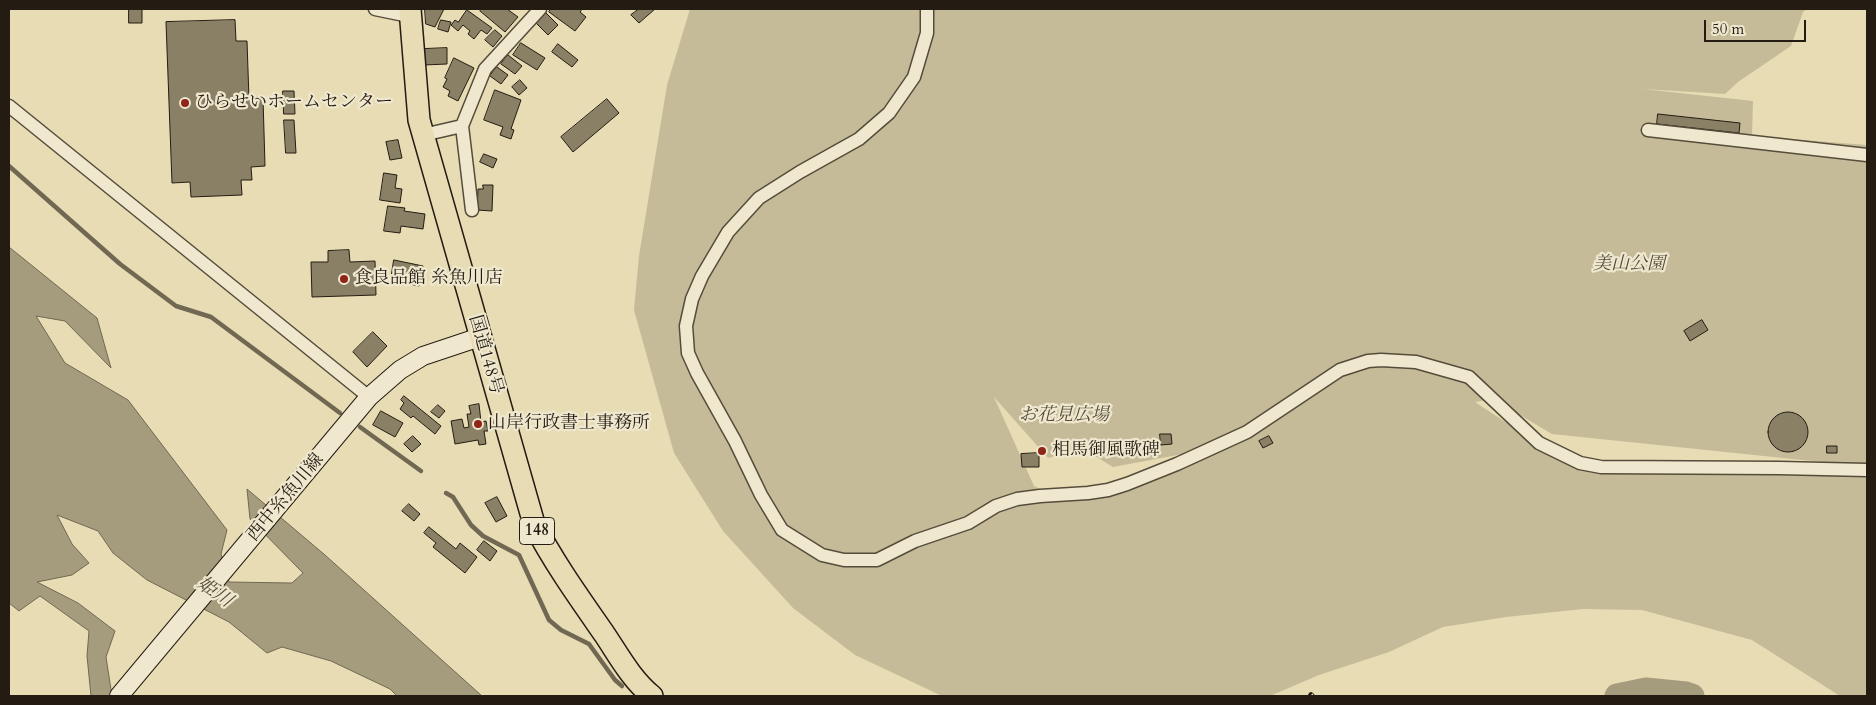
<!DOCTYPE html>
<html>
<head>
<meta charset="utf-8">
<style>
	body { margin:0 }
	#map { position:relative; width:1876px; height:705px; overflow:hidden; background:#e7dcb3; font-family:Cardo,serif }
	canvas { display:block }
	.frame { position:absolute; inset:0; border:10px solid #241c13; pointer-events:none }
	.scale { position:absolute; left:1704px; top:20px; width:102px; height:22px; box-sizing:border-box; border:2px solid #241c13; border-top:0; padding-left:6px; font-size:15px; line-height:18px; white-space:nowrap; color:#241c13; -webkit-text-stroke:4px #efe8ce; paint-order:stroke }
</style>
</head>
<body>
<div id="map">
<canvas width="1876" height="705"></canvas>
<div class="frame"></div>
<div class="scale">50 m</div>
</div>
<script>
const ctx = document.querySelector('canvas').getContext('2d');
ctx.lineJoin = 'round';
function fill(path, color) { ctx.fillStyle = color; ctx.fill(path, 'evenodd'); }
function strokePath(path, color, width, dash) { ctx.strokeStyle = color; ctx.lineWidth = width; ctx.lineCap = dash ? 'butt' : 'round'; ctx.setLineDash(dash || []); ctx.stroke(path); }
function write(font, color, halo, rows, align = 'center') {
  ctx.font = font + ' Cardo,"Noto Serif JP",serif'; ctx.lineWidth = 4.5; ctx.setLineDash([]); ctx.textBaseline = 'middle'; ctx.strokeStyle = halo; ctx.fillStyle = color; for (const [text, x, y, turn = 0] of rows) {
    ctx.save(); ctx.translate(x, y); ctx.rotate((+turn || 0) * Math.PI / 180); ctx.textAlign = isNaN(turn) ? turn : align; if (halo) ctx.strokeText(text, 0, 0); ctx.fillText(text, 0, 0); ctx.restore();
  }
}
const green = new Path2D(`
	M690,9H1807L1803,12L1791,46L1738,82L1725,94L1643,89L1753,101L1752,136L1867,145V473L1831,463L1552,434L1493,399L1475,402L1519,431L1602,473L1867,476V696H1840L1752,640L1642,610L1583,609L1506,617L1443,627L1389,652L1319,675L1270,696H942L855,655L793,608L723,531L674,453L634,310L639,256L667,85ZM994,397L1048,458L1082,448L1113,467L1221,447L1100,496L1058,498L1034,486Z`);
const water = new Path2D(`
	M9,247L97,318L111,368L65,321L36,316L65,363L128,400L227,530L221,554L229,582L292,583L303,573L250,519L247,489L325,555L482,696H397L390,689L331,661L282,647L267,653L229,622L147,580L113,553L98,531L57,515L72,544L89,563L72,575L37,582L78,603L115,631L106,657L112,696H91L87,656L89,631L40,596L19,611L9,603Z`);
const stream = new Path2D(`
	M9,166L120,264L176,306L211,317L340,413
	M360,427L421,471
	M446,493L453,497L471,525L483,536L519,555L549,620L561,630L589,644L615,680L622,686`);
const river = new Path2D(`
	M1617,696L1646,690L1686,694L1692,696`);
const building = new Path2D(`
	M129,9H142V23H129Z
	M425,9H444L435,27L426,24Z
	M482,9H507L518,17L505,32L480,11Z
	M551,9H582L580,12L586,17L575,31L549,12Z
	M639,9H655L639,23L631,15Z
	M467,10L492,28L487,34L481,30L474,39L468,34L470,31L463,25L458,31L451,25L455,20L458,22Z
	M546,13L558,25L548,35L536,23Z
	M235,20L236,41H247L249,99L263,98L265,166L251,167L252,180H241L242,195L191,197L190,182L172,183L166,22Z
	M441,20L451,22L448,32L438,29Z
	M495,30L502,36L493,47L485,40Z
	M521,43L545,58L537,70L513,55Z
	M558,44L578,60L572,67L552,52Z
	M447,48V64L424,65V49Z
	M508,55L522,66L515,74L501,64Z
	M454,58L474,68L458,101L448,96L450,91L443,87L447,79L445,78Z
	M497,67L508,75L501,84L490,76Z
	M520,80L527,88L519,95L512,87Z
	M495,90L521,100L511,129L514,130L511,139L500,135L503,127L484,120Z
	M283,91H294L295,114H284Z
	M607,99L619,113L573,152L561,137Z
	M1658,114L1740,123L1739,133L1657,124Z
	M284,120H294L296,153H286Z
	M398,140L402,158L390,160L386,142Z
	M484,154L497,159L493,168L480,162Z
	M384,173L397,175L395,188L402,189L400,203L380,200Z
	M483,185H493L492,211L477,210L478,189H483Z
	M388,206L405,208L404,211L425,214L423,229L401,226L400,233L384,231Z
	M349,250L350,262L375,261L376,295L312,297L311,262H328V251Z
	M394,260L423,266L419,286L391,280Z
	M1702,320L1708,330L1690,341L1684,331Z
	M373,332L387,346L367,367L353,352Z
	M404,396L441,426L435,434L413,416L411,418L400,409L404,403L401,400Z
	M479,404L481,422L486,421L488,431H484L486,444L479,445L478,440L455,444L451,421L462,419L464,428L469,427L467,414H471L469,406Z
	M438,405L445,411L439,418L431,412Z
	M381,411L403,423L395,437L373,425Z
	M1768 432a20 20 0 1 1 40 0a20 20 0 1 1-40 0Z
	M1160,434H1171L1172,444L1161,445Z
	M413,436L421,444L412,452L404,444Z
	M1269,436L1273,443L1263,448L1259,441Z
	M1827,446H1837V453H1827Z
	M1039,453V467H1022L1021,454Z
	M497,497L507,516L496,522L485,503Z
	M409,504L420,514L414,521L402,511Z
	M429,527L456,549L460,543L477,557L465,573L433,547L436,543L424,533Z
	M484,541L497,551L490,561L477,550Z`);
const minor = new Path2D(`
	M375,9L409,16
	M927,9V33L914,77L889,113L859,139L800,172L759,198L728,232L702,276L692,299L686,326L688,353L697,373L735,441L761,495L782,530L822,555L844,560H877L915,541L968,523L996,506L1017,499L1040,496L1088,493L1108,490L1127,484L1177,464L1247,432L1340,370L1368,361L1381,360L1416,362L1469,377L1539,443L1580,463L1601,467L1779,468L1867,470
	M9,106L369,397
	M462,126L472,210
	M1648,130L1867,155
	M423,135L462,126L485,69L540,9`);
const secondary = new Path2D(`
	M119,696L369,397L400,370L423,356L480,337`);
const trunk = new Path2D(`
	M410,9L419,120L534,524C554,563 580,599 605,635C619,656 632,680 652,696`);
const rail = new Path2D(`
	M1311,695L1312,696`);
const markers = [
	[185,103,5,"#8f2418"],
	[344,279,5,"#8f2418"],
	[478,424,5,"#8f2418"],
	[1042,451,5,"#8f2418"]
];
const shields = [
	[537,531,35]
];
const shieldNames = [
	["148",537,531]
];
const poiNames = [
	["ひらせいホームセンター",195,103],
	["食良品館 糸魚川店",354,279],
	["山岸行政書士事務所",488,424],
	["相馬御風歌碑",1052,451]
];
const parkNames = [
	["美山公園",1629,265],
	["お花見広場",1064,416]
];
const streetNames = [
	["国道148号",485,355,74],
	["西中糸魚川線",286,498,-50]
];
const waterNames = [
	["姫川",214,593,35]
];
fill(green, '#c6bb98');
fill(water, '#a59b7d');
strokePath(water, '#716853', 1);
strokePath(stream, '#716853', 4.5);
strokePath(river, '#a59b7d', 25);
fill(building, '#898066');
strokePath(building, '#241c13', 1);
strokePath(minor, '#554c3b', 15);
strokePath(secondary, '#241c13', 20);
strokePath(trunk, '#241c13', 24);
strokePath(minor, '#efe8ce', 12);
strokePath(secondary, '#efe8ce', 18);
strokePath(trunk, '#e7dcb3', 21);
strokePath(rail, '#241c13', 5.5);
strokePath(rail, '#efe8ce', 4, [11]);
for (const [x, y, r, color] of markers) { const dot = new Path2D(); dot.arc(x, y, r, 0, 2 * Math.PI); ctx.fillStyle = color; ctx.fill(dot); strokePath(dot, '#efe8ce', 2); }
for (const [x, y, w] of shields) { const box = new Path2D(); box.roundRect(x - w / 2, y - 13.5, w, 27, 4); ctx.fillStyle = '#efe8ce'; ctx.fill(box); strokePath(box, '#241c13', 1); }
write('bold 16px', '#241c13', null, shieldNames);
write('18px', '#241c13', '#efe8ce', poiNames, 'left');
write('italic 18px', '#554c3b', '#efe8ce', parkNames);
write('18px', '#241c13', '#efe8ce', streetNames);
write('italic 19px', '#584f3d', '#efe8ce', waterNames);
</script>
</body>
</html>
